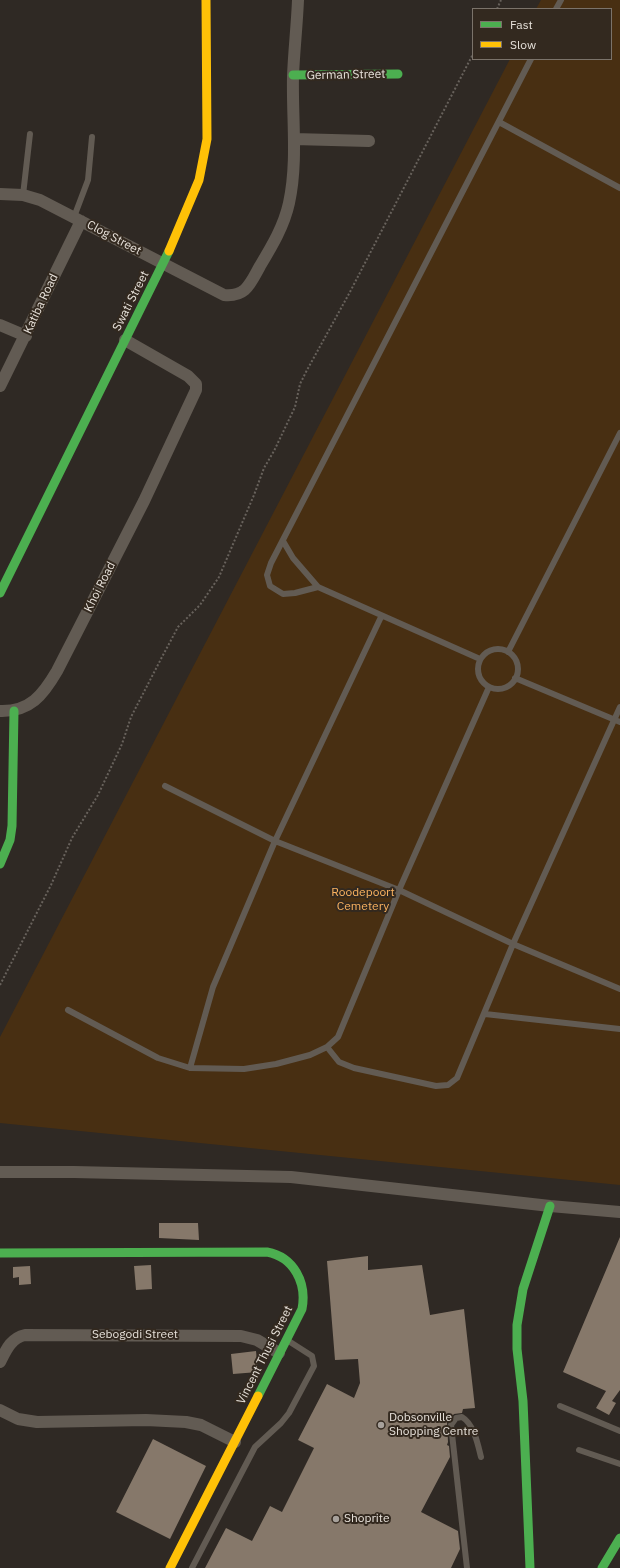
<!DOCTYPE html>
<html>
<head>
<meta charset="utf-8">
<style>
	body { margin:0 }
	#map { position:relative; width:620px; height:1568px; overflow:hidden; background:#2f2924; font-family:"IBM Plex Sans",sans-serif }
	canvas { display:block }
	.legend { position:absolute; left:472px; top:8px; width:140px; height:52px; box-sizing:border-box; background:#33291f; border:1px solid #7b736a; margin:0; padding:5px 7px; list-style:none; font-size:12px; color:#e8e2db }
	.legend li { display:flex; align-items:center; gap:8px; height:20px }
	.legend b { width:20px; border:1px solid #7b736a }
</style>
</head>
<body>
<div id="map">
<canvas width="620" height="1568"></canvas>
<ul class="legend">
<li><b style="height:5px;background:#4caf50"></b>Fast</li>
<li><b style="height:5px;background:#ffc107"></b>Slow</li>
</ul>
</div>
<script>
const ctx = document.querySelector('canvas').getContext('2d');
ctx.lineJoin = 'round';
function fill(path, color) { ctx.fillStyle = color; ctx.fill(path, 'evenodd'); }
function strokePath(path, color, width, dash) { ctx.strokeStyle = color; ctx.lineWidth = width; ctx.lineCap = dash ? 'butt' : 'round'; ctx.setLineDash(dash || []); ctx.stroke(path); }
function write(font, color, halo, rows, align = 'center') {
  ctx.font = font + ' "IBM Plex Sans",sans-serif'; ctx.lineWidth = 4; ctx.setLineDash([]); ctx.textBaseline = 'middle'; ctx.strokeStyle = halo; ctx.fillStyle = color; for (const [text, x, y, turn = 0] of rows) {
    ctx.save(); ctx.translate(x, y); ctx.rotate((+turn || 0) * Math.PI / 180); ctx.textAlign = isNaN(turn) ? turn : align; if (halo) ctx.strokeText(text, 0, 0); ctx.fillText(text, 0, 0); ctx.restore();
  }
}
const green = new Path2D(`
	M541,0H620V1185L0,1123V1037L510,59H611V9H536Z`);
const building = new Path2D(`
	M159,1223H198L199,1240L159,1238Z
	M620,1237V1390L612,1401L616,1403L609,1415L596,1408L606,1391L563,1372Z
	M368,1256V1270L422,1265L430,1315L464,1309L475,1408L463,1409L462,1413L454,1414L447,1422L448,1442L447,1445L449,1446L450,1457L421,1512L458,1531L460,1549L451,1568H205L226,1528L252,1541L270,1506L282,1512L314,1448L298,1440L327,1384L354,1398L360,1383L358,1359L335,1360L327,1261Z
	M151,1265L152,1289L136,1290L134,1266Z
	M30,1266L31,1284L19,1285V1277L13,1278V1267Z
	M256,1351L258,1372L233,1374L231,1354Z
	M153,1439L206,1466L170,1539L116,1512Z`);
const path = new Path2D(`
	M497,9L501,0
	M0,985L51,885L72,838L98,795L122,744L131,717L162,657L178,627L200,605L219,577L254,495L264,468L274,451L295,407L300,384L306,372L351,290L473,54`);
const lane = new Path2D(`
	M556,9L561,0
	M499,122L620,188
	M23,195L30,134
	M74,217L88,180L92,137
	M283,541L293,558L318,587L480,659
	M318,587L295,593L283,594L270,586L267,575L271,563L531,59
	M478 669a20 20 0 1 1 40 0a20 20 0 1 1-40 0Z
	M508,652L620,433
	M515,678L620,722
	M165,786L275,841L399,890L513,944L620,989
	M68,1010L158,1058L190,1068L244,1069L276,1064L310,1055L327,1047L338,1037L399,890L489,687
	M485,1014L620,1029
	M327,1047L339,1062L354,1068L436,1086L448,1085L457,1078L513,944L620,707
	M190,1068L213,987L275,841L381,617
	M560,1406L620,1431
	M579,1450L620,1464
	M192,1568L255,1447L281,1423L289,1413L314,1366L312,1356L287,1340
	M467,1568L451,1425L456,1418L462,1417C474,1424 478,1445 481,1457`);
const street = new Path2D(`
	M294,139L369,141
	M0,194L23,195L40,200L224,295C246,297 250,284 260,266C272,246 284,226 289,203C298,162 292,118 293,76C294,51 297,25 298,0
	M0,325L26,336
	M0,386L81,221
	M0,711C30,712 43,695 57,671L144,501L196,390V384L188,376L125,340
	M0,1172H74L291,1177L550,1206L620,1212
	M0,1362C6,1350 11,1338 25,1335L241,1336L257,1340L279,1353
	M0,1410L18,1419L37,1422L146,1420L186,1422L201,1425L235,1442`);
const fast = new Path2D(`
	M293,75L398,74
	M0,593L169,251
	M0,864L10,840L12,826L14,711
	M0,1253L267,1252C294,1257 307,1283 302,1309L258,1396
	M530,1568L523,1401L517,1349V1325L523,1289L550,1206
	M602,1568L620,1538`);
const slow = new Path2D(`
	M169,251L199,180L207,139L206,0
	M170,1568L258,1396`);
const markers = [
	[381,1425,4,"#a7a19b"],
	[336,1519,4,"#a7a19b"]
];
const streetNames = [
	["German Street",346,75,-1],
	["Clog Street",114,238,28],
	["Swati Street",131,301,-63],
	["Katiba Road",41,304,-65],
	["Khoi Road",100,587,-63],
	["Sebogodi Street",135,1335],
	["Vincent Thusi Street",265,1355,-63]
];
const parkNames = [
	["Roodepoort",363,893],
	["Cemetery",363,907]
];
const poiNames = [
	["Dobsonville",389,1418],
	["Shopping Centre",389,1432],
	["Shoprite",344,1519]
];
fill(green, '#482f12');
fill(building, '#86786a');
strokePath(path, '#68625c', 2, [2, 2]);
strokePath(lane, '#625b53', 6);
strokePath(street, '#625b53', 12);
strokePath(fast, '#4caf50', 9);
strokePath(slow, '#ffc107', 9);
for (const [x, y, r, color] of markers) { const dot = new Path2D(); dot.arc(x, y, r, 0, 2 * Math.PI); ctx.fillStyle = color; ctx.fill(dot); strokePath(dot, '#33291f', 1.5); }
write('12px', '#e8e2db', '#33291f', streetNames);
write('12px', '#fcb360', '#33291f', parkNames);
write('12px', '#e8e2db', '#33291f', poiNames, 'left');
</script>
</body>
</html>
